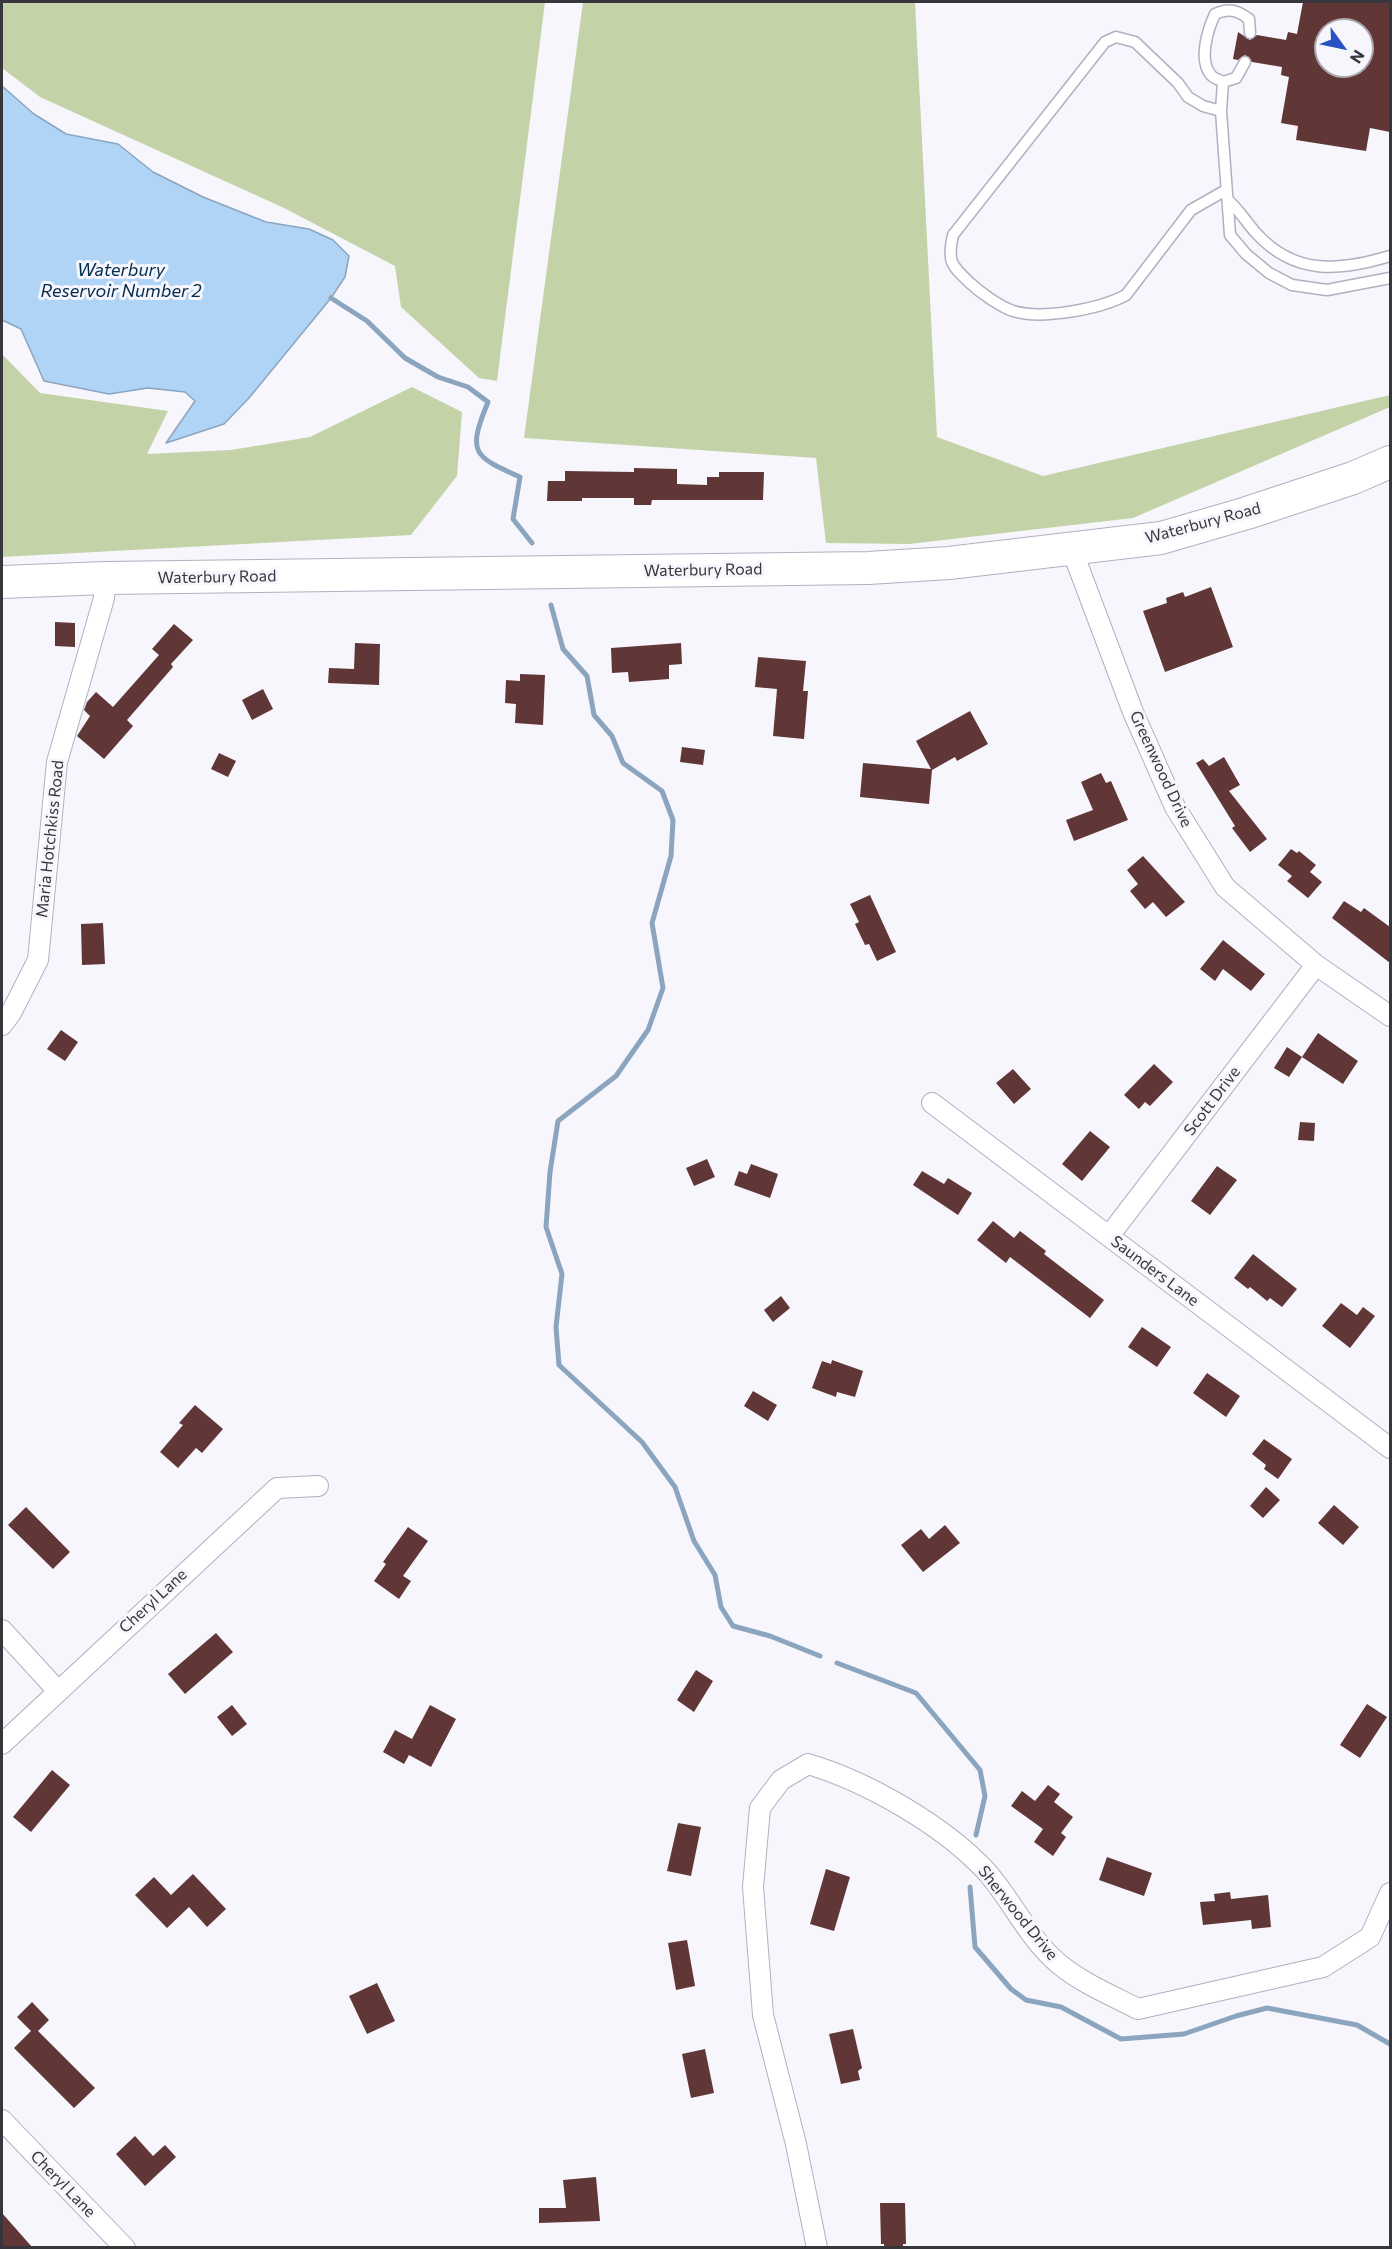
<!DOCTYPE html>
<html>
<head>
<meta charset="utf-8">
<style>
	body { margin:0 }
	#map { position:relative; width:1392px; height:2249px; overflow:hidden; background:#f7f6fd; font-family:Commissioner,sans-serif }
	canvas { display:block }
	.frame { position:absolute; inset:0; border:3px solid #37363d; pointer-events:none }
	.north { position:absolute; left:1314px; top:18px; width:60px; height:60px; box-sizing:border-box; background:#f7f6fd; border:2px solid #aaa9b0; border-radius:50%; rotate:123deg; font-size:16px; font-weight:700; line-height:24px; text-align:center; color:#37363d }
	.north::after { content:''; display:block; margin:auto; width:21px; height:27px; background:#2754c2; clip-path:polygon(50% 0,100% 100%,50% 72%,0 100%) }
</style>
</head>
<body>
<div id="map">
<canvas width="1392" height="2249"></canvas>
<div class="frame"></div>
<div class="north">N</div>
</div>
<script>
const ctx = document.querySelector('canvas').getContext('2d');
ctx.lineJoin = 'round';
function fill(path, color) { ctx.fillStyle = color; ctx.fill(path, 'evenodd'); }
function strokePath(path, color, width, dash) { ctx.strokeStyle = color; ctx.lineWidth = width; ctx.lineCap = dash ? 'butt' : 'round'; ctx.setLineDash(dash || []); ctx.stroke(path); }
function write(font, color, halo, rows, align = 'center') {
  ctx.font = font + ' Commissioner,sans-serif'; ctx.lineWidth = 6; ctx.setLineDash([]); ctx.textBaseline = 'middle'; ctx.strokeStyle = halo; ctx.fillStyle = color; for (const [text, x, y, turn = 0] of rows) {
    ctx.save(); ctx.translate(x, y); ctx.rotate((+turn || 0) * Math.PI / 180); ctx.textAlign = isNaN(turn) ? turn : align; if (halo) ctx.strokeText(text, 0, 0); ctx.fillText(text, 0, 0); ctx.restore();
  }
}
const green = new Path2D(`
	M2,2H545L497,381L479,378L401,307L395,266L284,208L40,97L2,68Z
	M583,2H915L937,437L1043,476L1390,395V407L1133,518L909,544L826,543L816,458L524,438Z
	M2,354L40,393L168,411L147,454L231,450L310,437L412,387L462,412L457,476L411,535L2,557Z`);
const water = new Path2D(`
	M2,86L34,114L66,134L118,144L153,172L203,197L266,222L309,229L333,240L349,256L345,277L331,298L249,398L224,424L166,443L195,401L185,392L148,388L109,394L44,381L21,329L2,320Z`);
const stream = new Path2D(`
	M331,298L367,321L405,358L438,377L468,387L488,402C467,453 473,456 520,477L513,519L532,543
	M551,605L563,649L587,676L594,715L612,736L623,763L662,791L673,820L671,856L652,923L663,988L648,1030L616,1076L558,1121L550,1172L546,1227L562,1274L556,1327L559,1365L642,1442L675,1487L694,1541L715,1575L721,1607L733,1626L770,1636L820,1656
	M837,1663L916,1693L980,1770L985,1796L976,1835
	M970,1887L975,1947L1011,1989L1026,2000L1061,2007L1121,2039L1184,2034L1236,2016L1267,2008L1357,2025L1390,2044`);
const building = new Path2D(`
	M1303,2H1390V132L1370,128L1366,151L1296,140L1298,126L1281,123L1289,77L1281,75L1282,67L1252,62L1245,55L1238,60L1233,59L1238,32L1250,40L1257,35L1286,40L1288,32L1297,34ZM1326,30H1362V66H1326Z
	M634,468L677,469V484L707,485V477H719V472H764L763,500H652L651,505H634V498H582V501H547L548,481H565V471L634,472Z
	M1211,587L1233,647L1165,672L1143,611L1167,603L1166,598L1183,592L1185,597Z
	M55,622L75,623V647L55,646Z
	M174,624L193,640L171,664L173,667L127,720L133,726L104,759L77,736L90,716L84,710L87,702L96,692L113,707L159,655L152,649Z
	M355,643L380,644L379,685L328,683L329,668L354,669Z
	M681,643L682,664L669,665V679L629,682L628,672L612,673L611,648Z
	M758,657L806,661L803,691H808L804,739L773,736L777,689L755,687Z
	M520,674L545,675L543,725L515,723L516,704L505,703L506,680L520,681Z
	M263,689L273,709L252,720L242,700Z
	M970,711L988,744L957,761L955,757L932,770L929,804L860,797L863,763L931,769L916,741Z
	M682,747L705,750L703,765L680,762Z
	M219,753L236,761L228,777L211,769Z
	M1224,757L1240,785L1229,791L1267,839L1250,852L1232,828L1235,826L1196,763L1203,759L1209,766Z
	M1101,773L1106,783L1111,781L1128,820L1074,841L1066,820L1093,810L1081,782Z
	M1291,849L1297,853L1299,851L1316,865L1310,872L1322,882L1308,898L1287,881L1292,876L1278,865Z
	M1143,856L1185,902L1166,917L1153,902L1145,909L1130,891L1138,884L1127,870Z
	M870,895L896,952L877,961L869,944L865,945L855,924L859,922L850,904Z
	M1344,901L1361,912L1364,908L1390,927V963L1332,918Z
	M103,923L105,964L82,965L81,924Z
	M1223,940L1265,974L1251,991L1223,969L1215,981L1200,969Z
	M61,1030L78,1042L65,1061L47,1049Z
	M1318,1033L1358,1061L1343,1084L1302,1057L1289,1077L1274,1068L1287,1047L1302,1057Z
	M1154,1064L1173,1082L1150,1106L1145,1102L1139,1109L1124,1095Z
	M1013,1069L1031,1089L1014,1104L996,1083Z
	M1300,1122L1315,1123L1314,1141L1298,1140Z
	M1090,1131L1110,1147L1082,1181L1062,1164Z
	M707,1159L715,1177L694,1186L686,1168Z
	M751,1164L778,1174L770,1198L734,1185L739,1171L747,1174Z
	M1217,1166L1237,1180L1210,1215L1191,1201Z
	M922,1171L944,1184L948,1178L972,1193L958,1215L913,1185Z
	M993,1221L1014,1238L1020,1231L1046,1251L1044,1254L1104,1300L1090,1318L1010,1257L1006,1263L977,1240Z
	M1253,1254L1297,1289L1282,1307L1270,1298L1267,1301L1250,1287L1248,1289L1234,1278Z
	M781,1296L790,1308L773,1322L764,1310Z
	M1341,1303L1357,1315L1363,1307L1375,1316L1350,1348L1322,1326Z
	M1142,1327L1171,1347L1157,1367L1128,1347Z
	M832,1360L863,1371L855,1397L837,1392L836,1397L812,1388L822,1361L831,1364Z
	M1207,1373L1240,1396L1226,1417L1193,1393Z
	M753,1391L777,1405L768,1421L744,1406Z
	M195,1405L223,1429L202,1453L196,1448L178,1468L160,1452L183,1425L179,1423Z
	M1264,1439L1292,1459L1278,1479L1264,1469L1266,1465L1252,1454Z
	M1266,1487L1280,1500L1263,1518L1250,1506Z
	M1334,1505L1359,1527L1343,1545L1318,1523Z
	M26,1507L70,1552L53,1569L8,1525Z
	M945,1525L960,1543L923,1572L901,1545L921,1529L929,1539Z
	M408,1527L428,1541L403,1576L411,1581L399,1599L374,1581L386,1564L383,1562Z
	M216,1633L233,1652L185,1694L168,1674Z
	M696,1670L713,1681L694,1712L677,1700Z
	M1367,1704L1387,1717L1360,1758L1340,1745Z
	M232,1705L247,1724L232,1736L217,1717Z
	M430,1705L456,1719L431,1767L409,1755L404,1764L383,1752L395,1730L412,1739Z
	M52,1770L70,1785L31,1832L13,1817Z
	M1048,1785L1060,1794L1054,1802L1073,1817L1061,1833L1066,1837L1053,1856L1034,1842L1043,1829L1011,1806L1022,1791L1035,1801Z
	M678,1823L701,1827L691,1876L667,1871Z
	M1107,1857L1152,1873L1144,1896L1099,1880Z
	M826,1869L850,1877L834,1931L810,1924Z
	M193,1874L226,1909L207,1927L189,1907L167,1928L135,1895L154,1877L171,1895Z
	M1230,1892L1231,1899L1268,1895L1271,1927L1252,1929L1251,1920L1203,1925L1200,1902L1215,1901L1214,1894Z
	M687,1940L695,1986L676,1990L668,1943Z
	M377,1983L395,2021L367,2034L349,1996Z
	M32,2002L49,2020L38,2031L95,2088L74,2108L14,2048L31,2031L17,2017Z
	M853,2029L862,2068L858,2071L860,2080L841,2084L829,2034Z
	M705,2049L714,2093L691,2098L682,2054Z
	M135,2136L153,2156L165,2145L176,2157L145,2186L116,2154Z
	M596,2177L600,2221L539,2223V2208H566L563,2180Z
	M880,2203H905L906,2244H903V2247H884V2244H881Z
	M2,2213L32,2247H2Z`);
const lane = new Path2D(`
	M1245,62L1236,78L1223,82L1221,111L1230,235L1246,254L1269,273L1292,285L1327,290L1390,278
	M1223,82C1220,80 1213,78 1211,75C1198,60 1208,29 1215,14C1229,8 1237,10 1249,19L1250,33
	M1221,111L1203,106L1188,97L1178,83L1135,42L1116,37L1105,42L953,235C947,262 951,265 970,283C981,293 999,306 1013,311C1042,320 1100,309 1126,295L1191,210L1226,190
	M1229,201C1240,211 1246,222 1256,233C1295,276 1340,271 1390,256`);
const street = new Path2D(`
	M1072,550L1133,712L1175,807L1225,887L1316,965L1390,1016
	M2,1025L11,1013L38,960L57,762L104,598L106,578
	M932,1103L1390,1448
	M1109,1236L1316,965
	M2,1630L57,1690
	M2,1744L277,1488L318,1486
	M2,2120L125,2248
	M817,2248L796,2144L763,2015L753,1887L760,1808L781,1780L808,1764C868,1782 943,1825 986,1871C1012,1900 1028,1938 1059,1964C1082,1983 1111,1995 1138,2009L1323,1967L1370,1937L1390,1893`);
const primary = new Path2D(`
	M2,582L106,578L868,568L949,563L1161,538L1247,513L1353,478L1390,462`);
const streetNames = [
	["Waterbury Road",1203,523,-15],
	["Waterbury Road",703,570,-1],
	["Waterbury Road",217,577,-1],
	["Greenwood Drive",1161,769,65],
	["Maria Hotchkiss Road",50,839,-84],
	["Scott Drive",1212,1101,-53],
	["Saunders Lane",1155,1271,37],
	["Cheryl Lane",153,1601,-43],
	["Sherwood Drive",1018,1913,51],
	["Cheryl Lane",63,2184,46]
];
const waterNames = [
	["Waterbury",121,270],
	["Reservoir Number 2",121,291]
];
fill(green, '#c3d3a7');
fill(water, '#b0d4f6');
strokePath(water, '#8ca5be', 1.5);
strokePath(stream, '#8ca5be', 5);
fill(building, '#613636');
strokePath(lane, '#b2b0c0', 13);
strokePath(street, '#b2b0c0', 22);
strokePath(primary, '#b2b0c0', 34);
strokePath(lane, '#fff', 10);
strokePath(street, '#fff', 20);
strokePath(primary, '#fff', 32);
write('16px', '#37363d', '#f7f6fd', streetNames);
write('italic 18px', '#022c4c', '#f7f6fd', waterNames);
</script>
</body>
</html>
